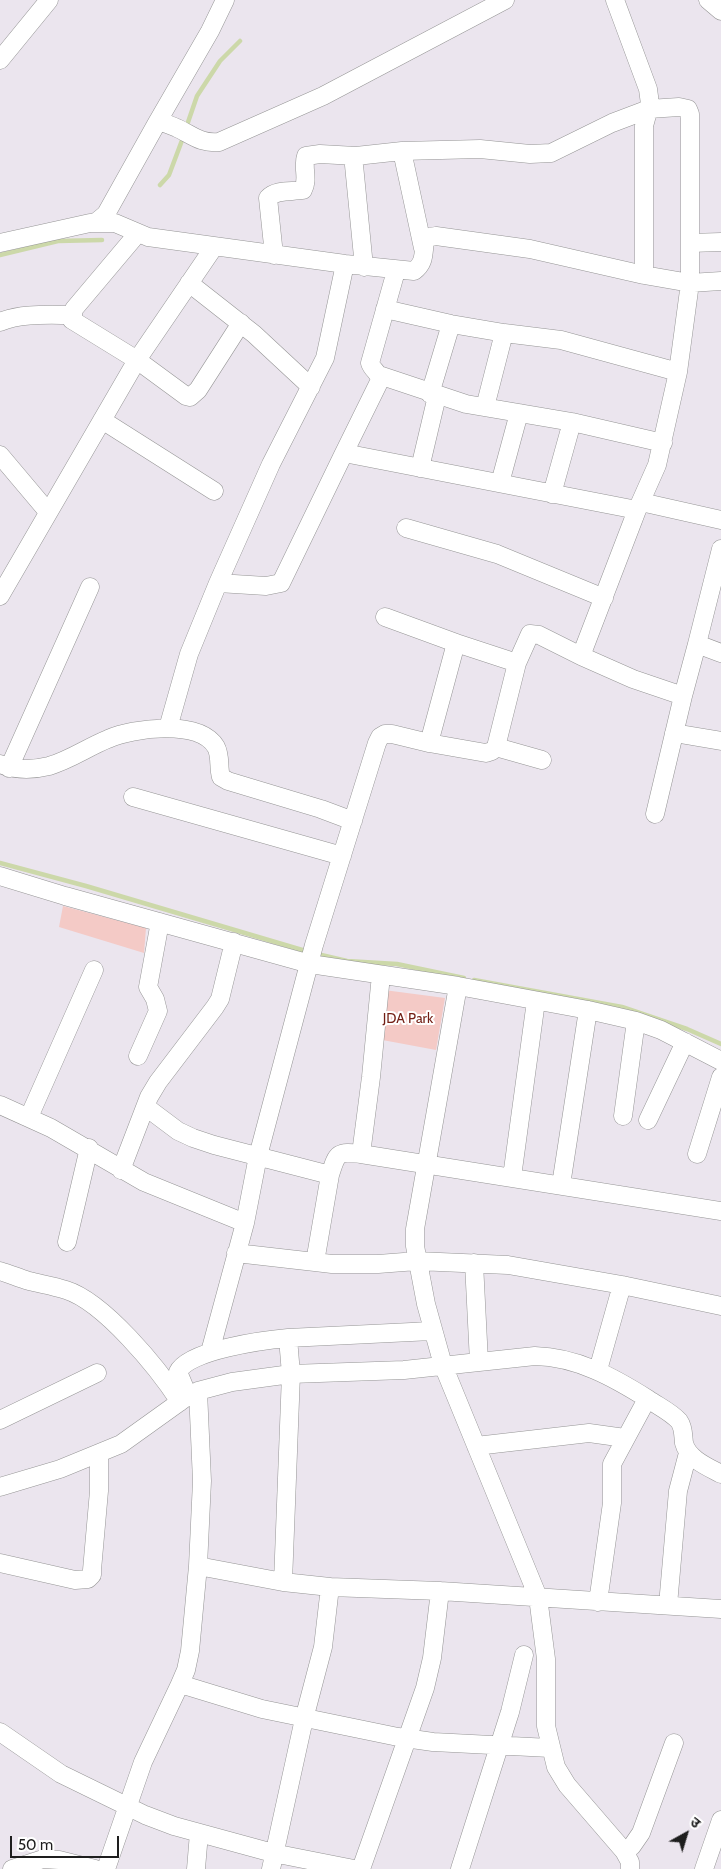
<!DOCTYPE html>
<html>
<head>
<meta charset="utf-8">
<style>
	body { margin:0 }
	#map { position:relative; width:721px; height:1869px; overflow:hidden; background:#ebe5ee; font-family:Cabin,"Noto Sans Devanagari",sans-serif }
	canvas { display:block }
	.north { position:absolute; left:661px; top:1809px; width:50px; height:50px; -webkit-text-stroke:4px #fff; paint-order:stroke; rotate:39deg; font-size:14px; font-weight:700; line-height:20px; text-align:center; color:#1e1e1e }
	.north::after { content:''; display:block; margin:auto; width:18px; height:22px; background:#1e1e1e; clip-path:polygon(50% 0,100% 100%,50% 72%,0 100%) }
	.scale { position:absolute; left:10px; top:1836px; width:109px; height:22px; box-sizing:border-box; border:2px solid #1e1e1e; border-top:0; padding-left:6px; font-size:15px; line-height:18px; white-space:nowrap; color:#1e1e1e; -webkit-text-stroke:4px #fff; paint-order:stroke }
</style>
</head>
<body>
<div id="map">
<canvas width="721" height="1869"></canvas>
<div class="north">उ</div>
<div class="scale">50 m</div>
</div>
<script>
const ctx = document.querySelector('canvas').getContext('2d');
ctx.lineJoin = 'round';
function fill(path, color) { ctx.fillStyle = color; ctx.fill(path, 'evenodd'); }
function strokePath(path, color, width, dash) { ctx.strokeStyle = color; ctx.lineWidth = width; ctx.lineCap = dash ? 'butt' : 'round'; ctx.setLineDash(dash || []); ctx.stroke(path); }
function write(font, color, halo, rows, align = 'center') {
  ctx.font = font + ' Cabin,sans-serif'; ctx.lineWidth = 4; ctx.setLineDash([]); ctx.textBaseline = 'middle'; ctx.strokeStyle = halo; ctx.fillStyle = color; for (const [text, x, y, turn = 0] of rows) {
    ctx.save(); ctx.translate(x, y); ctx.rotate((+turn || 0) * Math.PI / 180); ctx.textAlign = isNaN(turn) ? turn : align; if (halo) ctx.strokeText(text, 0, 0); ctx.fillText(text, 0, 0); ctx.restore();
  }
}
const park = new Path2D(`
	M63,906L146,928L144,953L59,927Z
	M384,990L445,998L436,1050L377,1039Z`);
const stream = new Path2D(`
	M186,128L197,96L220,61L240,41
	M160,185L169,175L184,135
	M0,255L58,241L102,240
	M0,863L86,886L309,952
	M317,954L347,961L397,964L464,978
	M474,980L622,1007L687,1029L721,1044`);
const minor = new Path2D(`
	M615,0L648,89L650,104L644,126V275
	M708,0L721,11
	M0,60L49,0
	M158,121L210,31L225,0
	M402,151L423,248
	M95,223L106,214L158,121C164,123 171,125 177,128C192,135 201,144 219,142L323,96L505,0
	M138,233L74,309L72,320L137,360L186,396L190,397L198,390L241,323
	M0,243L90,223H115L148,237L345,264L414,271C425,263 423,254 425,241L430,237L436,236L530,249L644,275L690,283L721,281
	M690,243L721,242
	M274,255L268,198C276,189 292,192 303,190C309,179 302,167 306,156L320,154L356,156
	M189,283L254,334L311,387
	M385,309L451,324L504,333L561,340L678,372
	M0,322C21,313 49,315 72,315
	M379,375L466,404L572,422L663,443
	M430,394L451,324
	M485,407L504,333
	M102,420L214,491
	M344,453L380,380C379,372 372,370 370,363L396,271
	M0,455L48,512
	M420,468L437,396
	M500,483L519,413
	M552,494L572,422
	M641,502L721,520
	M406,528L497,554L604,598
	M218,583L271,464L325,358L345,264
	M0,596L137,360L214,247
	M385,617L456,643
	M697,644L721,549
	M581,656L633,679L683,696L697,644L721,653
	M168,728L189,654L218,583L266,586L281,583L344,453L637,510
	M674,733L721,741
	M429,743L456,643L517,663
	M496,747L542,760
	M0,764C15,770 33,770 49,766C70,760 88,747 108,739C133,728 199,719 216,747C221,756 218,767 221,777L228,781L321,809L353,821
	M9,768L90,587
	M133,797L342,856
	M655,814L683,696
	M0,876L65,896L310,964L458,986L588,1010L636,1021L661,1030L721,1061
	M458,986L415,1229V1246L426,1304L443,1365L538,1597L546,1659V1726L556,1767L567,1785L624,1851L630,1862V1869
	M138,1056L158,1011L155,999L148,987L160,922
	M0,1105L51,1128L144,1182L245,1223
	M146,1107L178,1131L193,1138L214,1145L330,1175L315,1262L332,1264H378L417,1261L508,1265L622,1285L721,1306
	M623,1116L636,1021
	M29,1117L94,970
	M648,1120L685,1042
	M361,1154L721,1211
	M697,1154L721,1077
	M121,1170L149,1097L158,1082L215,1007L220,999L234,942
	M330,1175C337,1153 337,1151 361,1154L371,1077L381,975
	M512,1177L536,1001
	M561,1185L588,1010
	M67,1242L89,1148
	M236,1253L315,1262
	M474,1263L479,1362
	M0,1271C10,1274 19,1278 29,1281C41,1284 54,1286 66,1290C104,1302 158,1368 180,1402
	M210,1352L245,1223L258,1156L314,945L377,743L380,737L385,734H392L429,743L486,753L492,751L496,747L517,663L530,634L539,635L581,656L637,510L657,465L678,372L690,283V114L688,109L679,107L649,109L612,123L551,153L530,154L480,149L402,151L356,156L354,165L364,267
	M598,1370L622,1285
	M188,1396L178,1372C188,1350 265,1340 288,1338
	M0,1420L97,1373
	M476,1446L589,1433L625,1438
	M0,1487L60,1469L121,1444L188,1396L198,1391L232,1382L291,1374L404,1370L535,1356C577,1357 613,1377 648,1399C658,1406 671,1412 679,1421C684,1428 683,1436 684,1443C688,1459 708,1467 721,1474
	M0,1563L75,1580L88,1579L92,1575V1570L99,1491V1454
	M198,1566L283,1582L330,1587L440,1591L721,1609
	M283,1582L291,1374L288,1338L432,1331
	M598,1602L612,1503V1464L647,1399
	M668,1605L678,1491L688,1453
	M180,1684L262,1709L398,1737L433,1742L550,1748
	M0,1732L61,1774L145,1815L174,1826L273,1853L354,1869
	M624,1851L632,1846L641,1833L674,1743
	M12,1869L43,1859L59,1860L95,1869
	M106,1869L143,1762L180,1684L186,1670L190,1651L198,1566L202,1481L198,1391
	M196,1869L199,1833
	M271,1869L304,1719L323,1647L330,1587
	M361,1869L425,1688L432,1658L440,1591
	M460,1869L510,1712L524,1655
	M704,1869L721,1820`);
const parkNames = [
	["JDA Park",408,1019]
];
fill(park, '#f4cac6');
strokePath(stream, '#ccd8a9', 4.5);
strokePath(minor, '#959595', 19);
strokePath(minor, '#fff', 18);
write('14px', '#731f15', '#fff', parkNames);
</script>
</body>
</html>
